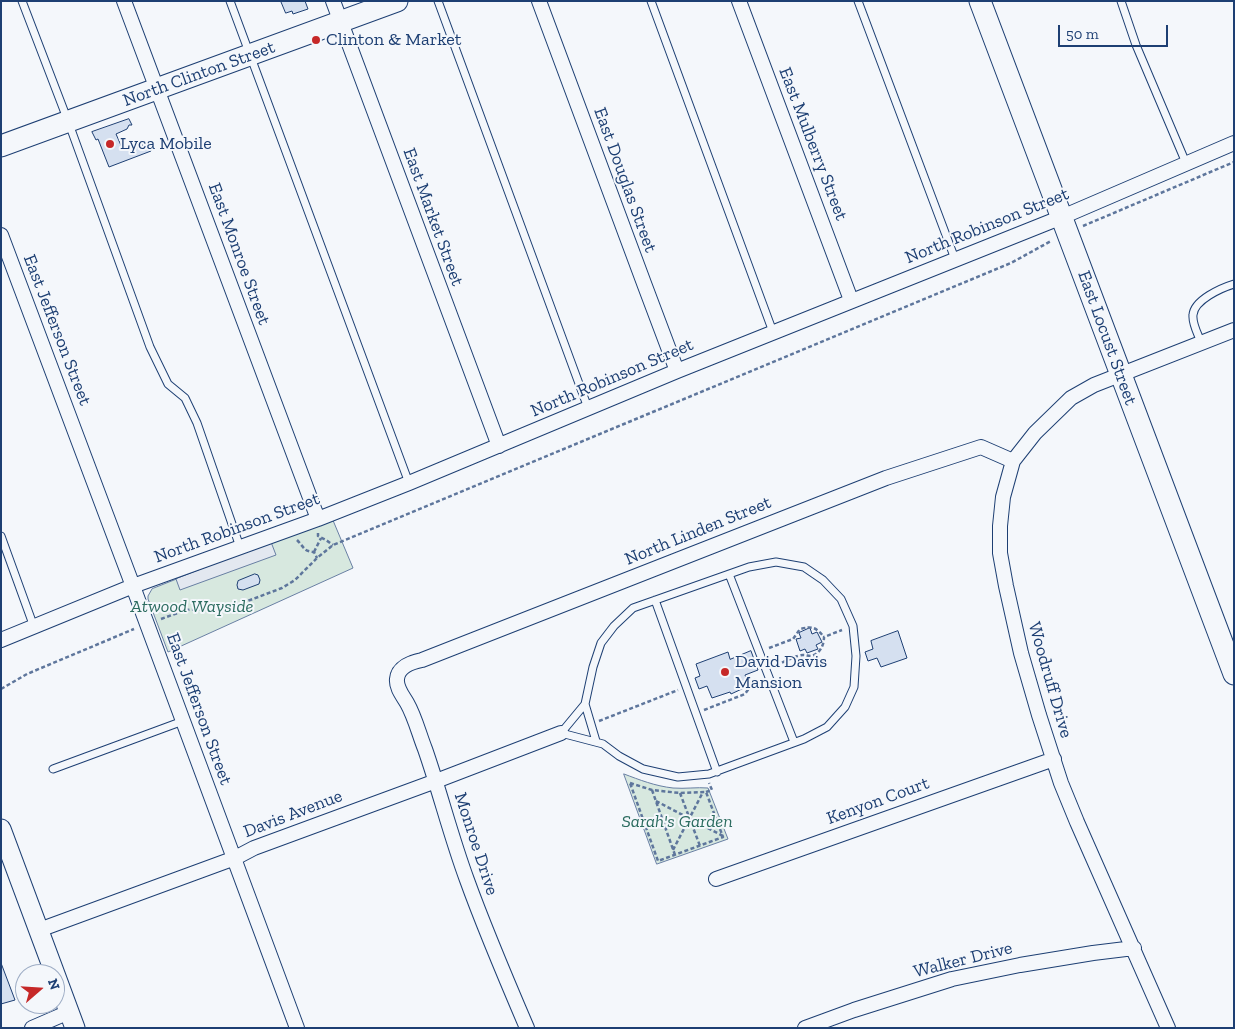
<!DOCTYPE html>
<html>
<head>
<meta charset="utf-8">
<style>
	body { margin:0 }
	#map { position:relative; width:1235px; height:1029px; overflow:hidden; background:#f4f7fb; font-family:"Zilla Slab",serif }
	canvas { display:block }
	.frame { position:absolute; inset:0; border:2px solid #1d3f73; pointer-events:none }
	.north { position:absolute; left:15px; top:964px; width:50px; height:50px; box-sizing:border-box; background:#f4f7fb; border:1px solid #9eadc5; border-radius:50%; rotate:71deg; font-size:14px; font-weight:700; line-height:20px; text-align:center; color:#1d3f73 }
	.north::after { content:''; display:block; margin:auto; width:18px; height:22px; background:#c62828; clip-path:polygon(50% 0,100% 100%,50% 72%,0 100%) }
	.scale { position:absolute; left:1058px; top:25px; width:110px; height:22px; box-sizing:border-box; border:2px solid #1d3f73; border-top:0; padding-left:6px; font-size:15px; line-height:18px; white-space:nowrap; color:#1d3f73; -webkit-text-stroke:4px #f4f7fb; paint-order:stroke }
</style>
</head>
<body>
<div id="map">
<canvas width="1235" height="1029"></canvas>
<div class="frame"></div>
<div class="north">N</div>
<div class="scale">50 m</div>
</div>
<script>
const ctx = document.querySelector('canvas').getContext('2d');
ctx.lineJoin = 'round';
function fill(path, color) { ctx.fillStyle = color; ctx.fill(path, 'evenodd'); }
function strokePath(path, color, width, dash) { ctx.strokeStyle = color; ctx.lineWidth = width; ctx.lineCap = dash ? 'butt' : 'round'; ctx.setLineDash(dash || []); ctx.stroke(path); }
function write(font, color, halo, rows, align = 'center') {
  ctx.font = font + ' "Zilla Slab",serif'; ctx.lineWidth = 4; ctx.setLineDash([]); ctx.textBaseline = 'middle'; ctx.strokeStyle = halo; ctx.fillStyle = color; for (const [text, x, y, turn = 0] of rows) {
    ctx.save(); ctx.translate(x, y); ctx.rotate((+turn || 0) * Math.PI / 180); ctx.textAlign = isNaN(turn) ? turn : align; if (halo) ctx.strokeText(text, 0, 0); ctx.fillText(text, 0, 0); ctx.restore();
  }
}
const green = new Path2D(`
	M332,518L353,568L168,652L148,599V596L152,589Z
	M624,774C640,780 655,786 673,788C685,789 697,787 708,788L728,839L657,864Z`);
const parking = new Path2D(`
	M271,542L276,555L180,590L176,579Z`);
const building = new Path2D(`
	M281,1H305L308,9L293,14L292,11L286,13Z
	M129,119L132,125H129L127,129L116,134L123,150L134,146L137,147L148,143L151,151L109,167L98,139L96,140L92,132Z
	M255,574L258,575L260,580L259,584L243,590L238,589L237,585L238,581Z
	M810,628L812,634L817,632L822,642L816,645L818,649L807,653L805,649L800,651L796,639L801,638L799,633Z
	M898,631L907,658L881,667L877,658L868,661L865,652L873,649L871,641Z
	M751,651L758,670L745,675L747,681L742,683L744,688L731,694L730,692L712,698L707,686L699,689L695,678L700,676L696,664L728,652L730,659Z
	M1,963L15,1000L1,1004Z`);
const path = new Path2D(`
	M1083,226L1234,162
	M318,533V536L326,540L333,545
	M297,540C305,548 303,551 314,552L317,558
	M314,552L321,538
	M161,619L186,610L204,609L221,611L282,588L295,580L317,558L333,545L1011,263L1051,241
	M769,648L793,639L800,629C812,626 816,627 824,637
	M776,665C782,663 797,655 803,655C806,655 808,656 811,656C820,654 824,645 824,637L842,630
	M1,689L27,674L134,629
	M704,710L745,694L757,677
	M599,721L678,690
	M630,783L652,790L680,793L706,792L723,837L658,861Z
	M652,790L675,855
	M706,792L712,790L709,783
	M680,793L700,846
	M656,801L723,836
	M673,850L703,792`);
const service = new Path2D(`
	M22,1L68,121L150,347L168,384L185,398L197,423L240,547
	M230,1L409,483
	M438,1L588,408
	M651,1L773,332
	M858,1L955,259
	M1121,1L1136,45L1186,163
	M1201,342C1198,334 1192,324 1193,315C1194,300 1221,288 1234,284
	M1,536L34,627
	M776,562L804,567L823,580L841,599L853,626L856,656L854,687L845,707L827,727L804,739L709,774L678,777L643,769L619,756L603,744L561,733L585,704L593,667L601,643L614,626L633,608L749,567Z
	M729,574L794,742
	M655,600L717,772
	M585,704L596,741
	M53,769L183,721`);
const minor = new Path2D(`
	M124,1L318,519
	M333,1L499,446
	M539,1L645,286L677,371
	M739,1L851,300
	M1,235C101,499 199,763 297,1028
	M1,640L133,586L318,519L409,483L677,371L1062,217L1234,143
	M716,879L1054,759
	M39,930L235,858L254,848L436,781L561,733
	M32,1028L69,1012
	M527,1028C506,979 485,930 467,880C451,837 440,792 425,749C419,734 415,717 407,703C403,696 396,688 397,679C398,667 412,662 422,660L886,478L981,447L1013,461
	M805,1028L854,1010L952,979L1020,965L1093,953L1134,948
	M1168,1028L1077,822L1061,783L1039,715L1021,653L1006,586L1000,553V526L1003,497L1013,461L1035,433L1071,398L1094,385L1234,330`);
const secondary = new Path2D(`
	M1,829L55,974
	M55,974L75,1028`);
const primary = new Path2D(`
	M980,1L1234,674
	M1,146L397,1`);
const markers = [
	[316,40,5,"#c62828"],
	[110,144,5,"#c62828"],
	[725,672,5,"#c62828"]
];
const poiNames = [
	["Clinton & Market",326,40],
	["Lyca Mobile",120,144],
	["David Davis",735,662],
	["Mansion",735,683]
];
const streetNames = [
	["North Clinton Street",199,74,-20],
	["East Mulberry Street",813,144,69],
	["East Douglas Street",625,180,70],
	["East Market Street",433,217,70],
	["North Robinson Street",987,226,-22],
	["East Monroe Street",239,254,70],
	["East Jefferson Street",57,330,69],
	["East Locust Street",1107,338,70],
	["North Robinson Street",612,378,-23],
	["North Robinson Street",237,528,-20],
	["North Linden Street",698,531,-22],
	["Woodruff Drive",1050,680,74],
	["East Jefferson Street",199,709,70],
	["Kenyon Court",878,801,-20],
	["Davis Avenue",293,814,-21],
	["Monroe Drive",476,844,72],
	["Walker Drive",963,960,-14]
];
const parkNames = [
	["Atwood Wayside",192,607],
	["Sarah's Garden",677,822]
];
fill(green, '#d7e8df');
strokePath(green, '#687fa3', 1);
fill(parking, '#e3e8f0');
strokePath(parking, '#687fa3', 1);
fill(building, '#d5e0f0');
strokePath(building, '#1d3f73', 1);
strokePath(service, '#1d3f73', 9);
strokePath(minor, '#1d3f73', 16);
strokePath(secondary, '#1d3f73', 21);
strokePath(primary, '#1d3f73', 23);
strokePath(path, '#5e769c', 2.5, [4, 2.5]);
strokePath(service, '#f4f7fb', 7);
strokePath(minor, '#f4f7fb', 14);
strokePath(secondary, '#f4f7fb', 19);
strokePath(primary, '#f4f7fb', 21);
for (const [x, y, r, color] of markers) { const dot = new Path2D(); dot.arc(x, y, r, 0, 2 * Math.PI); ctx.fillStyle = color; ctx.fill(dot); strokePath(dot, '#f4f7fb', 2); }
write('18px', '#1d3f73', '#f4f7fb', poiNames, 'left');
write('18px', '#1d3f73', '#f4f7fb', streetNames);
write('italic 18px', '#2c6c60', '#f4f7fb', parkNames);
</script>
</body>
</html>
